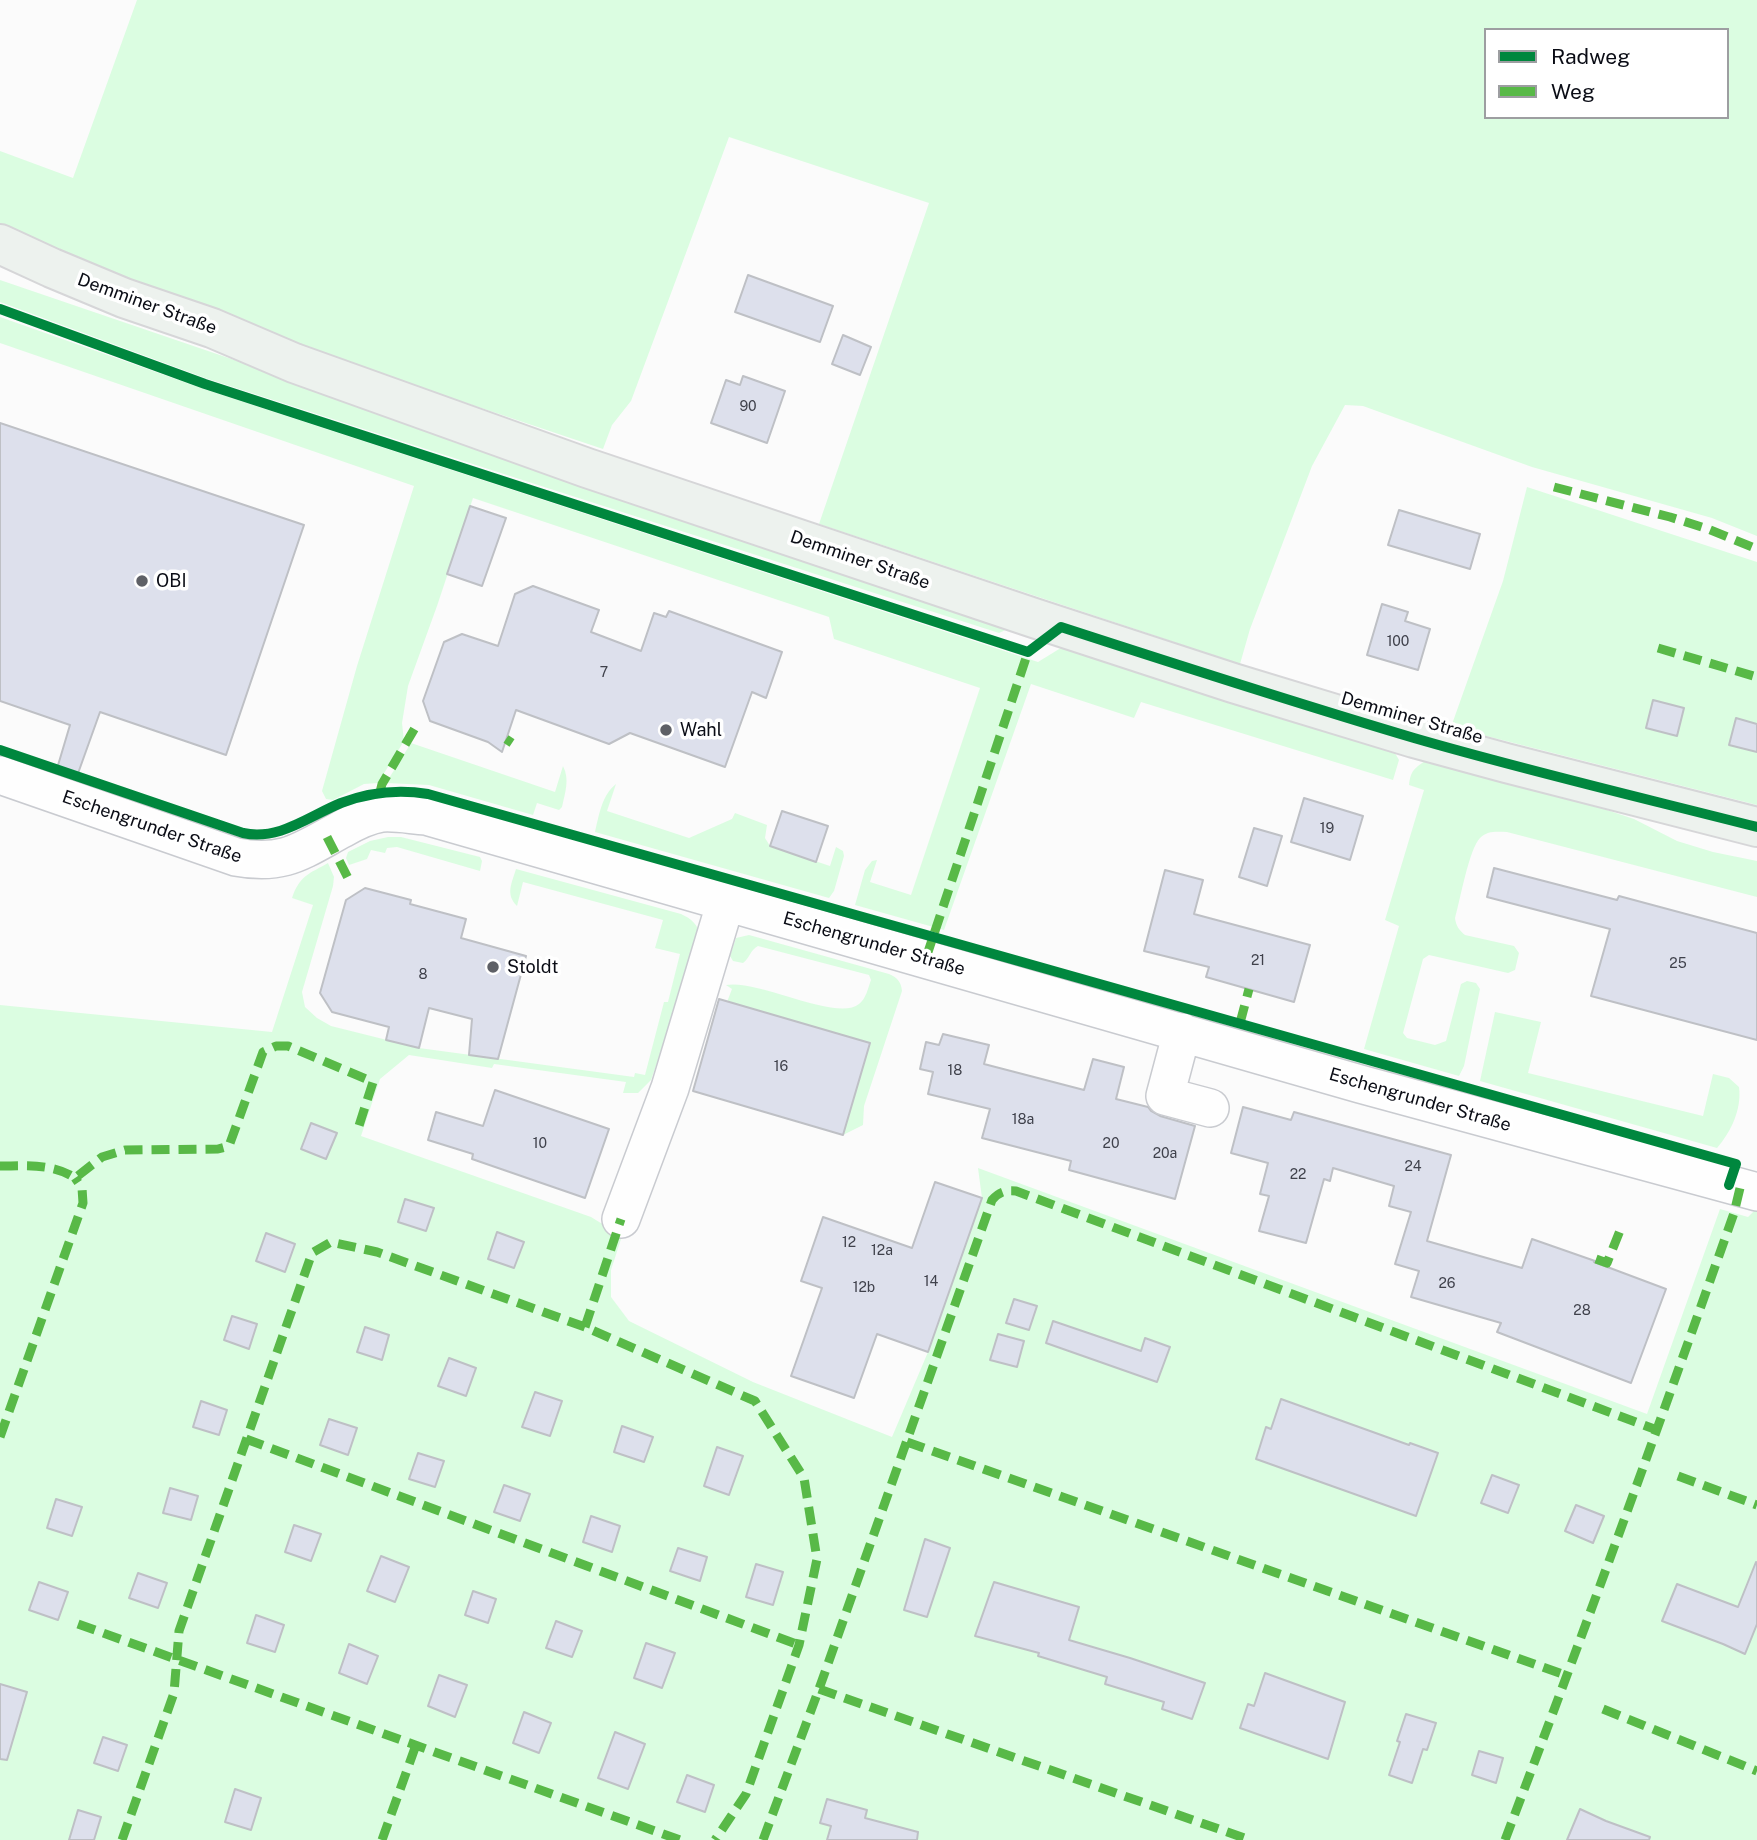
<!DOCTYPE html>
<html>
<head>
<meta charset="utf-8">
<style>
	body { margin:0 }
	#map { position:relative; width:1757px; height:1840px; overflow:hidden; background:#fbfbfb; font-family:"Public Sans",sans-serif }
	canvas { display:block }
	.legend { position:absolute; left:1484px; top:28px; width:245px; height:91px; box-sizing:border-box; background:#fff; border:2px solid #9d9ea1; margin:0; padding:9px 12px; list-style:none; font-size:21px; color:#0a0c15 }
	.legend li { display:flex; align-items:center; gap:14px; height:35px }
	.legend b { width:35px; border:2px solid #9d9ea1 }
</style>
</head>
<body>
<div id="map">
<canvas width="1757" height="1840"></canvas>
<ul class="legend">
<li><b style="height:9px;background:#00873e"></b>Radweg</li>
<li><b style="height:9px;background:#58b947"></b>Weg</li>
</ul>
</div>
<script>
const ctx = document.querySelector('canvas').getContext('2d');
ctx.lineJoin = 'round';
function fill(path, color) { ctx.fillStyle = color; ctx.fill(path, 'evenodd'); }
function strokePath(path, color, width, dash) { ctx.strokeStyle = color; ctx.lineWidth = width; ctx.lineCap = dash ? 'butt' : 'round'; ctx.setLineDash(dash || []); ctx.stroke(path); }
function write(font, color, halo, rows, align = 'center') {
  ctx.font = font + ' "Public Sans",sans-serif'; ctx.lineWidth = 7; ctx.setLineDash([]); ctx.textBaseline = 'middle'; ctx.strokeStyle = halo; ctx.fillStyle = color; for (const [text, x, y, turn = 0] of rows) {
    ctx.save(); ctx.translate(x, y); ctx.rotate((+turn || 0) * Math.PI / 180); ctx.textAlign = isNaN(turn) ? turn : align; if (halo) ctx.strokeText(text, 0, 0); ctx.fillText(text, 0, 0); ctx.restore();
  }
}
const green = new Path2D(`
	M137,0H1757V536L1712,518L1532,467L1363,406L1345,405L1312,466L1250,629L1240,664L819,524L929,203L729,137L631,401L612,425L603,449L297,346L0,231V151L73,178ZM1486,30H1727V117H1486Z
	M0,280L1014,626L999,633L208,379L0,302Z
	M0,317L204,389L1038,662L1064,646L1392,748L1399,760L1393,780L1141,702L1134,718L1031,684L944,930L855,905L865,870L872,861L877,860L870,882L911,895L980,688L834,639L829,617L473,498L437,606L408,686L402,723L404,741L378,783L364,784L333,800L326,799L322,791L357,666L414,486L0,343Z
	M1527,487L1757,562V805L1451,727L1503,581Z
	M411,743L555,792L563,766C570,779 565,793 562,807L559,810L537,803L533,815L429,785L386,783Z
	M1429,758L1577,800L1634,819L1677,841L1713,852L1757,861V897L1507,832C1498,832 1488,830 1480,838C1469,849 1460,901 1455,918C1456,926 1459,930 1465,935L1514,946L1519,953L1515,970L1508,973L1429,955L1423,959L1403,1033L1407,1038L1435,1045L1446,1041L1461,984L1467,981L1476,983L1480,989L1464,1066L1459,1076L1364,1049L1399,926L1385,920L1424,790L1409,785C1411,768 1416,768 1429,758Z
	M616,784L607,811L689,838L732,819L735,813L767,825L765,838L770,846L830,866L836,847L843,851L844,856L834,891L829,898L595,832C599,815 602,795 616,784Z
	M388,837H401L480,857L482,861L480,871L397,847L387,848L385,853L371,850L367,859L349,865L346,858L348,852L370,841Z
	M328,863L334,877L333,886L302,992L305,1007L317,1018L331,1026L419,1048L634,1077L635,1073L645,1075L664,1002H668L680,954L655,948L663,920L523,882L517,906C505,894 512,883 516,869L681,914C692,919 697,924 701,936L651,1080L638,1093H623L626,1082L494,1064L492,1068L409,1055L380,1079L361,1136L591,1217L622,1236L611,1270V1297L629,1321L753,1382L892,1437L928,1352L982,1198L978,1168L1647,1414L1720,1209L1748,1217L1757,1208V1840H0V1005L272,1032L313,905L292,898C300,875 309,874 328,863Z
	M749,935L889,974C898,978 901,982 902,991L864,1106L863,1125L843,1135L869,1043L727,1002L732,989L726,985C758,979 837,1022 859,1004C866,999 868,988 871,980L869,975L758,946C750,950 750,958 743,963L733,961L730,956L736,938Z
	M1495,1012L1541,1022L1528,1073L1703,1116L1713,1074L1729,1078L1739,1087C1742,1109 1731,1132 1717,1148L1480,1081Z`);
const building = new Path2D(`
	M748,275L833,306L820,342L735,312Z
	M843,335L871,347L860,375L832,364Z
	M743,376L785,391L767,443L711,423L726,380L740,385Z
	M0,423L304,525L226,755L100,712L76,779L56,772L70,725L0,701Z
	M470,506L506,518L482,586L447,574Z
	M1399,510L1480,534L1470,569L1388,545Z
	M533,586L599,610L591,632L641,651L654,613L666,617L669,611L782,652L766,698L752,692L725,767L630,733L609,744L516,710L502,752L488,742L430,721L423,701L444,642L462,634L498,646L515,594Z
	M1382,604L1408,612L1405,621L1430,629L1418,670L1367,655Z
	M1653,700L1684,708L1677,736L1646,728Z
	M1736,718L1757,724V752L1729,745Z
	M1304,798L1363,816L1350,860L1291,842Z
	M782,811L828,826L816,862L770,846Z
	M1254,828L1282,836L1267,886L1239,877Z
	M1494,868L1617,900L1619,896L1757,933V1040L1591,996L1610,929L1487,897Z
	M1165,870L1203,880L1194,914L1310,945L1294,1002L1206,977L1209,967L1144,951Z
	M365,888L411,900L410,904L466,919L461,938L526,956L498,1059L469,1055L472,1019L429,1008L419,1048L386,1040L389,1027L332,1012L320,993L346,900Z
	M719,999L870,1043L843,1135L693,1091Z
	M943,1034L989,1045L984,1064L1084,1090L1093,1059L1124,1067L1116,1099L1148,1107L1151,1111L1160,1116L1195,1126L1175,1199L1069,1170L1071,1161L982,1138L990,1109L928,1094L933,1072L920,1069L926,1042L939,1045Z
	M495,1090L609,1129L585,1198L472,1159L473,1154L428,1140L436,1112L483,1126Z
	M1243,1107L1291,1120L1294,1112L1451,1155L1427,1241L1522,1268L1532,1239L1595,1261L1594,1262L1666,1289L1631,1383L1497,1332L1501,1323L1411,1297L1419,1271L1395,1264L1411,1212L1389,1206L1394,1186L1333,1168L1330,1181L1324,1179L1306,1243L1259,1231L1269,1196L1260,1194L1268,1163L1231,1153Z
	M311,1123L337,1133L326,1159L301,1149Z
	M935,1182L982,1198L928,1352L877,1334L854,1398L791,1376L822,1288L801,1281L823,1217L912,1248Z
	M405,1199L434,1208L426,1231L398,1222Z
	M497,1232L524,1242L514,1268L488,1259Z
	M266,1233L295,1244L285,1272L256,1261Z
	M1014,1299L1037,1306L1029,1330L1006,1323Z
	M232,1316L257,1324L249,1349L224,1340Z
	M1053,1321L1141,1351L1145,1338L1170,1347L1157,1382L1046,1343Z
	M365,1327L389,1335L382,1360L357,1352Z
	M998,1334L1024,1341L1017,1367L990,1360Z
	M449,1358L476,1368L466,1396L438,1386Z
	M535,1392L562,1401L550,1436L522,1427Z
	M1281,1399L1409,1445L1410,1443L1438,1453L1416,1516L1256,1459L1266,1427L1271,1429Z
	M201,1401L227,1410L219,1435L193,1427Z
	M329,1419L357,1428L348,1455L320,1445Z
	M622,1426L653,1437L644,1462L614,1452Z
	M717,1447L743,1456L729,1495L704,1486Z
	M418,1453L444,1461L435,1487L409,1479Z
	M1492,1475L1519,1485L1508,1513L1481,1503Z
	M504,1485L530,1494L520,1521L494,1512Z
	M170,1488L198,1496L191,1520L163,1513Z
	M56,1499L82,1507L72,1536L47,1528Z
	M1576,1505L1604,1516L1593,1543L1565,1531Z
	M591,1516L620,1526L612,1552L583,1542Z
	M294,1525L321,1534L311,1561L285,1552Z
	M925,1539L950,1548L927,1617L904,1610Z
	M678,1548L707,1557L700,1581L670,1571Z
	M381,1556L409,1567L395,1602L367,1591Z
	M1756,1562L1757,1563V1624L1745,1654L1723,1644L1662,1621L1677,1584L1738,1607Z
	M756,1564L783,1572L773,1605L746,1597Z
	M138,1573L167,1583L158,1608L129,1598Z
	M39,1582L68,1592L58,1620L29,1610Z
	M994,1582L1079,1607L1069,1640L1130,1658L1205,1683L1192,1719L1162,1709L1164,1702L1105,1684L1107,1677L1038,1656L1039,1653L975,1636Z
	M473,1591L496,1599L488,1623L465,1615Z
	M256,1615L284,1625L275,1652L247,1643Z
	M556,1621L582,1631L572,1657L546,1648Z
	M646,1643L675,1653L662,1688L634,1678Z
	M349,1644L378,1656L367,1684L339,1673Z
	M1265,1673L1345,1702L1328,1759L1240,1728L1248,1704L1254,1706Z
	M439,1675L467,1685L455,1717L428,1706Z
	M0,1684L27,1692L7,1760L0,1759Z
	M524,1712L551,1723L539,1753L513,1743Z
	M1406,1714L1436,1723L1427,1750L1423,1749L1412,1783L1389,1775L1400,1742L1397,1741Z
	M615,1732L645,1744L628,1789L598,1778Z
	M103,1737L127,1745L118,1771L94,1763Z
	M1479,1751L1503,1758L1496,1783L1472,1775Z
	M687,1775L714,1785L705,1812L677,1802Z
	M235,1789L261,1798L251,1830L225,1822Z
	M827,1799L867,1810L865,1818L918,1832L917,1840H827L831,1826L820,1823Z
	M1580,1809L1606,1821L1650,1837L1649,1840H1567Z
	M78,1810L101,1817L94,1840H69Z`);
const minor = new Path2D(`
	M0,775L236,857C284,866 301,851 342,829C354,822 369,815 382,813C397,812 411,815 426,816L1360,1084L1757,1192
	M1182,1032L1165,1096L1210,1108
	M621,1219L670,1088L726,901`);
const major = new Path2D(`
	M0,244L52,268L124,298L212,328L294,363L587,468L1034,618L1233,683L1414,738L1506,763L1757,827`);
const quiet = new Path2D(`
	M1554,487L1670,517L1708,529L1757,549
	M1658,648L1757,677
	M506,739L512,743
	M380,792L382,784L415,728
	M327,837L349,880
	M926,958L1028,652L1033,648
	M1240,1023L1249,989
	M0,1166C25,1166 53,1163 75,1178L102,1157L125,1150L218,1149L229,1146L263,1052L276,1046H288L373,1082L357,1132
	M1596,1259L1607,1263L1621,1228
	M585,1327L621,1219
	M0,1437L83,1203L82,1188L75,1178
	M246,1439L799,1645
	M907,1442L1568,1676
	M1678,1476L1757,1505
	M78,1624L680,1840
	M819,1689L1250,1840
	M1603,1709L1757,1771
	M122,1840L174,1693L179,1631L312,1253L331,1242L377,1252L585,1327L755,1401L804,1478L817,1559L799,1645L746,1794L715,1840
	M382,1840L416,1745
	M763,1840L819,1689L992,1200C999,1192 1005,1190 1016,1191L1657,1430
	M1505,1840C1584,1632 1660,1423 1734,1213L1740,1188`);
const cycleway = new Path2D(`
	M0,309L205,384L1028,652L1061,627C1178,665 1296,703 1414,738C1528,771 1643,798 1757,827
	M0,750L243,833C279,841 309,816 341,803C370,792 398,789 428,794L1736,1164L1729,1185`);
const markers = [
	[142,581,7,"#5e6066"],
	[666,730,7,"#5e6066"],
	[493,967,7,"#5e6066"]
];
const numberNames = [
	["90",748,407],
	["100",1398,642],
	["7",604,673],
	["19",1327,829],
	["21",1258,961],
	["25",1678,964],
	["8",423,975],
	["16",781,1067],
	["18",955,1071],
	["18a",1023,1120],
	["10",540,1144],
	["20",1111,1144],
	["20a",1165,1154],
	["24",1413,1167],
	["22",1298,1175],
	["12",849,1243],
	["12a",882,1251],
	["14",931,1282],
	["26",1447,1284],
	["12b",864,1288],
	["28",1582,1311]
];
const streetNames = [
	["Demminer Straße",147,304,20],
	["Demminer Straße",860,560,19],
	["Demminer Straße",1412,718,16],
	["Eschengrunder Straße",152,827,19],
	["Eschengrunder Straße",874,944,16],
	["Eschengrunder Straße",1420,1100,16]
];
const poiNames = [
	["OBI",156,581],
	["Wahl",680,730],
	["Stoldt",507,967]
];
fill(green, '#dbfde1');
fill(building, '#dde0ec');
strokePath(building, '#bec0c5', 2);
strokePath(minor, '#c9cbd0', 40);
strokePath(major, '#d6d6d8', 42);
strokePath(minor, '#fefefe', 37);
strokePath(major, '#edf2ee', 38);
strokePath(quiet, '#58b947', 9, [18, 9]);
strokePath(cycleway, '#00873e', 10);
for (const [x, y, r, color] of markers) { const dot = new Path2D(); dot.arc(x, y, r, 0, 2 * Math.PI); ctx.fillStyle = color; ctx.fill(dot); strokePath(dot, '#fff', 2.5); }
write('14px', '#3f414b', null, numberNames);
write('18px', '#0a0c15', '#fff', streetNames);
write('18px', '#0a0c15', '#fff', poiNames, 'left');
</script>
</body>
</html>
